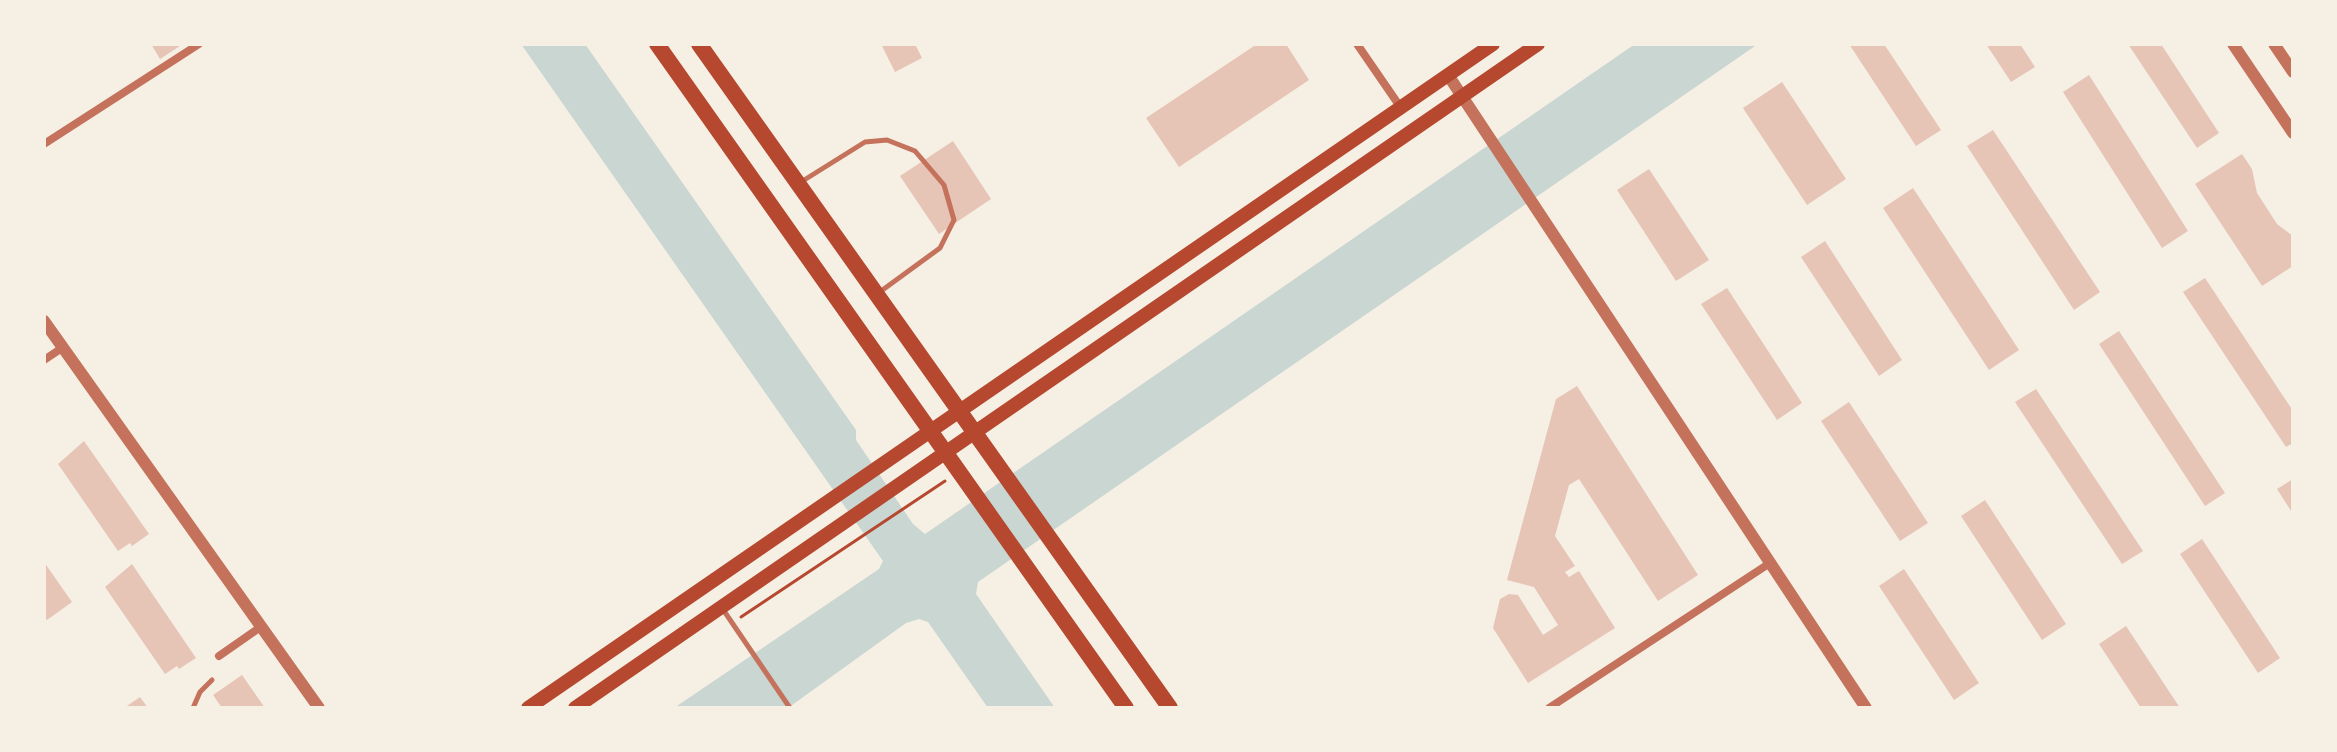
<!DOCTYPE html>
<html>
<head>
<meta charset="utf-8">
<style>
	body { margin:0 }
	#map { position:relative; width:2337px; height:752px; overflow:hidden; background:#f6efe4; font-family:"PT Sans",sans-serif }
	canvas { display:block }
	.frame { position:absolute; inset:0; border:46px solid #f6efe4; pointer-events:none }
</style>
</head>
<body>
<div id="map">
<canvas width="2337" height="752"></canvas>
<div class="frame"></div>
</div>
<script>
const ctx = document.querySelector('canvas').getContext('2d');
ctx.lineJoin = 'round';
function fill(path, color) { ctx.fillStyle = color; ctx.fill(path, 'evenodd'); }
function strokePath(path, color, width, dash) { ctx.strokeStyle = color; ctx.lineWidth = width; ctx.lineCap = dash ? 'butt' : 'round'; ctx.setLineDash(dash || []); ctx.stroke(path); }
const water = new Path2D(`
	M521,44H585L856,430V440L913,524L925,534L1635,44H1758L978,582L976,594L1055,708H988L928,622L919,619L906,623L788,708H674L879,569L883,561Z`);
const building = new Path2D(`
	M151,44H183L160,59Z
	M881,44H915L922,58L895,72Z
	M1257,44H1286L1309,80L1179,167L1146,118Z
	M1849,44H1884L1941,130L1916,146Z
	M1986,44H2020L2035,67L2011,82Z
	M2128,44H2161L2219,133L2197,148Z
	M2089,75L2188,231L2162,248L2063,92Z
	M1782,82L1846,179L1807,205L1743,108Z
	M1993,130L2100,292L2074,310L1967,146Z
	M953,141L991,199L939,234L900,176Z
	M2242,154L2252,169L2257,193L2277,224L2293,236V266L2262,286L2195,184Z
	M1649,169L1709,260L1676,281L1617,190Z
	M1913,188L2019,350L1989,370L1883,208Z
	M1825,241L1902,360L1879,376L1801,257Z
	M2205,278L2293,411V443L2286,447L2183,292Z
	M1727,288L1802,403L1777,420L1701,304Z
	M2119,331L2225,493L2205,506L2099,344Z
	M1577,386L1698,575L1658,601L1579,479L1569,485L1555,536L1575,566L1565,572L1569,577L1579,571L1615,628L1528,683L1493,628L1500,599L1509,594L1518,595L1543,635L1558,625L1534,587L1507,580L1556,399Z
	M2036,389L2143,551L2122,564L2015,402Z
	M1849,402L1928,523L1900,541L1821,421Z
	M84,441L149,534L132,546L130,543L118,551L58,464Z
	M2293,479V514L2277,489Z
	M1985,500L2066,624L2042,640L1961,516Z
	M2202,539L2280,658L2258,673L2180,554Z
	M44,562L72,602L47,620L44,617Z
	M132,564L196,658L179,669L177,666L165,674L105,587Z
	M1904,569L1979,683L1954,700L1879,586Z
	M2126,626L2180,708H2141L2099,644Z
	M242,675L265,708H222L213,695Z
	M140,697L148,708H124Z`);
const path = new Path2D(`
	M741,617L945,481`);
const service = new Path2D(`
	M801,182L865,142L887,140L915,151L944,185L954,220L940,248L877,294
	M722,608L790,708
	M193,708L200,692L212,680`);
const minor = new Path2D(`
	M1357,44L1401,108
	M44,144L199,44
	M44,360L62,348
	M219,656L262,626
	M1549,708L1770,563`);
const tertiary = new Path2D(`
	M2233,44L2293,133
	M2274,44L2293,72
	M1448,75L1866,708
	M44,321L319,708`);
const secondary = new Path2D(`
	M528,708L1493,44
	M575,708L1538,44`);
const primary = new Path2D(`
	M657,44L1126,708
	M699,44L1170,708`);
fill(water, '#c9d6d2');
fill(building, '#e6c5b7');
strokePath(path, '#b5482f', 3);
strokePath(service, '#c5725c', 5);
strokePath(minor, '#c5725c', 8);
strokePath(tertiary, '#c5725c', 12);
strokePath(secondary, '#b5482f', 14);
strokePath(primary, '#b5482f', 16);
</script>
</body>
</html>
